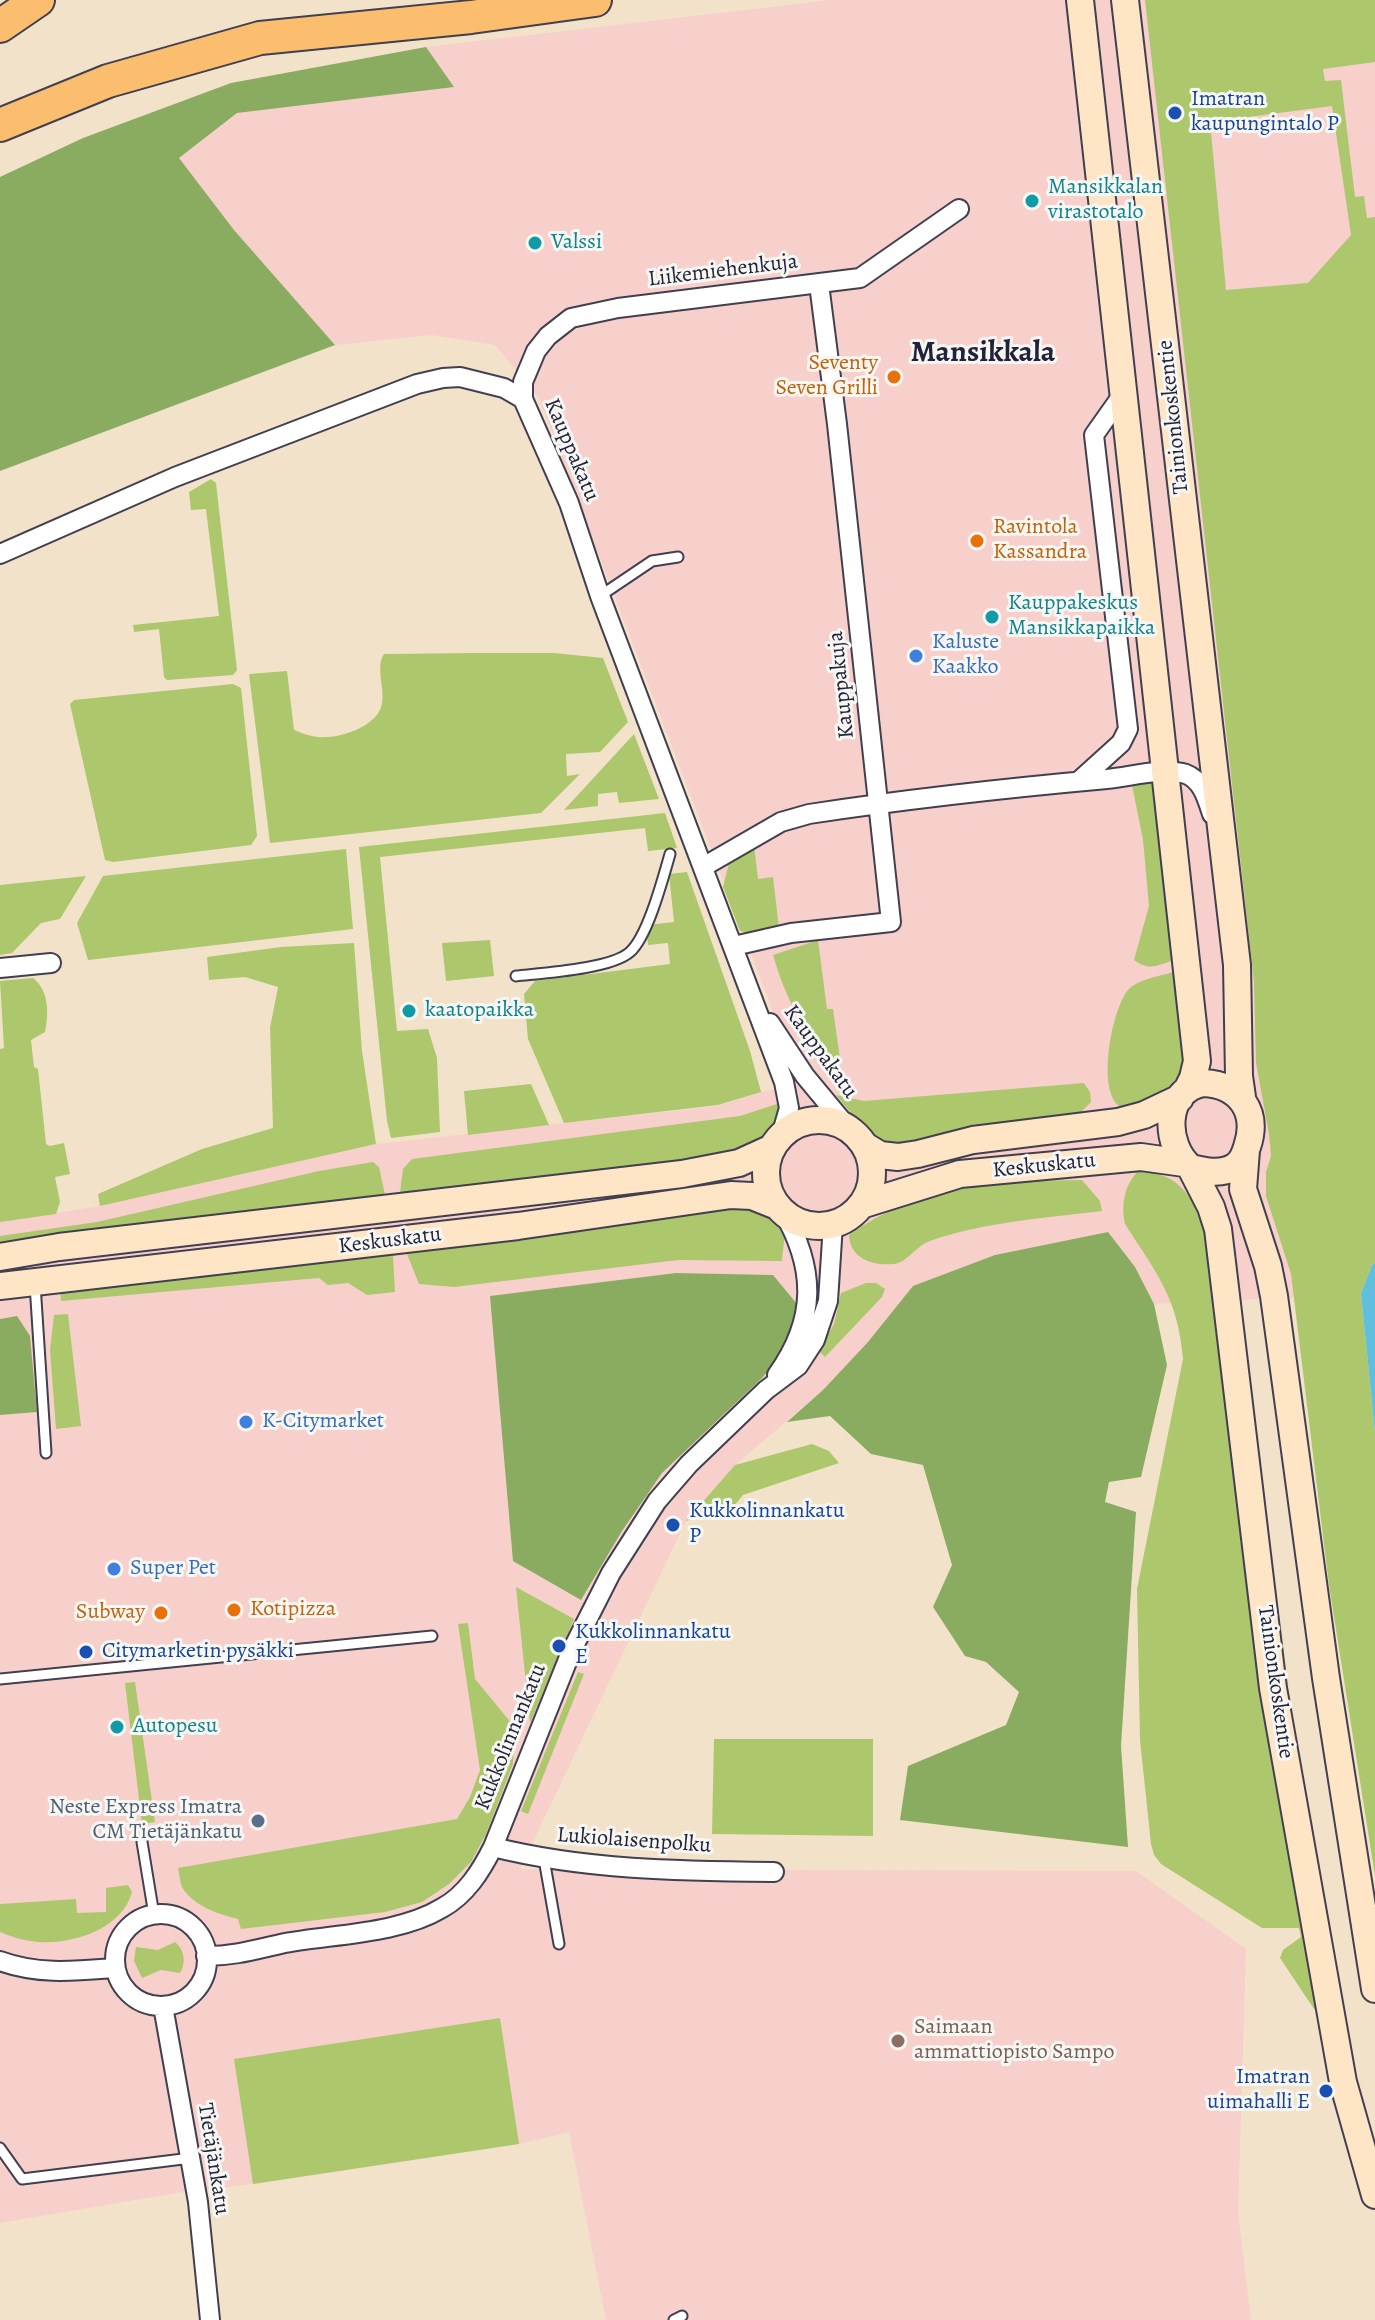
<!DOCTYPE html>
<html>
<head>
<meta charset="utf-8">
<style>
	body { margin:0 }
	canvas { display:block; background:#f2e2c9 }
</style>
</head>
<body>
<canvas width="1375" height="2320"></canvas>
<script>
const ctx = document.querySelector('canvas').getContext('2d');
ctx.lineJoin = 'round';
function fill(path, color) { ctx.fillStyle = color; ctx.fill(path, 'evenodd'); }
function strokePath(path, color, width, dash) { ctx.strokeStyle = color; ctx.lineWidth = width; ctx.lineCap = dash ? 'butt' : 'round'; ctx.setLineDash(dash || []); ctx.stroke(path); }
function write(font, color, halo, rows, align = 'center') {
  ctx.font = font + ' Alegreya,serif'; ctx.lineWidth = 6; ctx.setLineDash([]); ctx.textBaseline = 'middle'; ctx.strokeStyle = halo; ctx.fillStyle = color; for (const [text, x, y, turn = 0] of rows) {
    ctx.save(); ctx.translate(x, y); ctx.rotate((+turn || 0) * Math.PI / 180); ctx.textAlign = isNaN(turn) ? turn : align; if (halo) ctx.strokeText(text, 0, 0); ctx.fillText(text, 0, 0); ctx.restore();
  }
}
const built = new Path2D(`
	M831,0H1375V1263L1372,1265L1361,1294L1154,1304L1135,1267L868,1342L823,1390L735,1465L686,1521L520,1869L1136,1871L1246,1949L1238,2212L1251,2320H606L569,2132L519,2144L253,2184L177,2193L0,2223V1222L100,1206L376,1144L718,1106L761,1092L801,1085L539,398L495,345L432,335L335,345L234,230L179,158L237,113L453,87L426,47Z`);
const green = new Path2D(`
	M1145,0H1375V62L1323,69L1325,81L1341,80L1355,197L1364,196L1367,218L1375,217V1263L1372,1265L1361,1294L1375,1433V1876L1329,1585L1291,1274L1266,1196V1172L1271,1156L1269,1134L1256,1063L1254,982ZM1332,106L1351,235L1308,283L1226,290L1210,122Z
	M211,479L216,483L237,670L233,675L167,680L164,677L159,629L134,632L133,625L219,616L206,509L191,510L189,492Z
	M477,653H554L603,658L628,722L600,752L566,754L567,776L580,774L541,813L270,843L249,674L287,671L294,730C300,732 306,735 312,736C332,741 370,730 380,710C388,693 374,669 384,654Z
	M233,684L241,688L257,836L251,845L113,862L105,860L70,704L74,700Z
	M634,734L659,799L619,803L617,792L598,794V806L564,810Z
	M1154,781L1174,960C1156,966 1150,971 1134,960L1149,906L1143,840L1132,785Z
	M665,813L677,848L648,851L645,828L380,857L397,1031L428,1029L437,1058L440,1132L391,1138L387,1121L359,847Z
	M754,845L758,879L773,877L779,928L756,935L740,931L723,887L729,863Z
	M346,849L353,929L88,960L77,923L103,876Z
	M687,872L750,1051L761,1092L718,1105L564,1123L528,1039L524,994L535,981L670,964L668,943L648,945L646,925L674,922L669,874Z
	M86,876L60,919L41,923L12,953L0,955V885Z
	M490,940L494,976L446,981L442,943Z
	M818,940L827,1009H833L840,1059L831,1065C802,1025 787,1003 773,955Z
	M354,943L362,1051L376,1144L100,1206L98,1194L202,1149L273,1128L270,1028L278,987L245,977L209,980L207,957L281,947Z
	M1175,972L1185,1049L1180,1074L1161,1095L1129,1111C1125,1109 1121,1108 1118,1105C1097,1087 1112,1009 1128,990C1136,980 1162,975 1175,972Z
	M33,978C49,990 49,1014 45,1032L31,1040L34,1067L38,1069L46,1144L50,1146L64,1143L70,1174L55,1177L60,1202L56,1214L0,1222V1049L4,1048L0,981Z
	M1084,1083L1090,1092L1091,1102L1077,1116L904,1146L876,1139L859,1123L836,1095L864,1101Z
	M531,1084L549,1125L468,1135L464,1091Z
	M780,1103C771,1148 751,1146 712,1161L0,1248V1236L97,1222L319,1171L373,1162L379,1167L385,1195L400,1193L403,1169L412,1159L740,1116Z
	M1138,1171C1182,1173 1193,1198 1206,1235L1262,1681L1325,2017L1314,2009L1280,1958L1283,1950L1301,1937L1299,1928H1262L1161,1864L1154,1855L1151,1844L1140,1740L1137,1589L1183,1359C1178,1298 1157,1274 1125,1224C1121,1205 1124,1186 1138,1171Z
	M1082,1180L1100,1201L1102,1211C1045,1218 984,1222 930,1241C917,1245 908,1262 894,1264C873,1266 850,1259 849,1235C918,1185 999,1181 1082,1180Z
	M730,1202C750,1207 781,1209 784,1234C785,1242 782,1253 782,1261L678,1260L454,1287L419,1284L407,1254L393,1256L395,1292L367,1295L348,1283L328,1285L319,1278L61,1301L60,1286Z
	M866,1283H876L885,1289L882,1297L825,1357L819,1351L834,1324L841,1293Z
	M68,1314L81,1426L56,1429L50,1350L54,1315Z
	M812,1444L829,1451L839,1463L743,1495L733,1507L686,1521L735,1465Z
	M516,1587L574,1619L530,1723Z
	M468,1623L475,1679L513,1725L514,1739L513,1764L486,1834L471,1862L449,1884L422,1902L385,1912L241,1929L238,1919C218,1914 193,1906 182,1887C180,1882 179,1873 178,1868L457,1819L470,1797L480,1770L458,1624Z
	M578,1672L584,1674L528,1814L521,1811Z
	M135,1682L155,1822L142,1824L125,1683Z
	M714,1739H873V1836L712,1834Z
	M128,1885L132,1892C122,1931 66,1947 31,1941C21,1940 10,1936 0,1932V1904L76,1899L77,1913L106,1912V1888Z
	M175,1942C185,1950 186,1963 180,1973L161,1970L142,1978L134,1961L136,1947L158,1950Z
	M500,2018L519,2144L253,2184L234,2059Z`);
const forest = new Path2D(`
	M426,47L454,87L237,113L179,158L234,230L335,345L0,471V177L83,138L231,83Z
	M1108,1232L1135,1267L1154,1304L1167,1365L1141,1477L1109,1482L1105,1502L1136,1512L1121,1746L1128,1847L900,1820L908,1766L1006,1725L1019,1692L986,1662L965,1656L933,1607L952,1565L923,1465L871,1454L830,1416L787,1422L823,1390L868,1342L913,1286L995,1255Z
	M676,1273L773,1275L797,1304L793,1323L781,1356L762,1378L662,1473L622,1531L581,1600L513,1561L490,1296Z
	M17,1316L30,1336L37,1412L0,1415V1319Z`);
const water = new Path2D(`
	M1375,1263V1433L1361,1294L1372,1265Z`);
const service = new Path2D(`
	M600,596L652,561L678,557
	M516,976C543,973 611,969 630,952C648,936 663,878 670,854
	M35,1284L46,1453
	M0,1679L432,1636
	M142,1842L154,1915
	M544,1859L559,1944
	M0,2148L22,2179L191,2158
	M674,2320L682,2316`);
const minor = new Path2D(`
	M523,399V382L536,351L548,336L571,318L618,308L860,278L959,209
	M0,554L175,477L417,384L443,378L460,377L504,388L523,399L569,503L600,596L784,1082L789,1108L781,1136
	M1079,781L1121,743L1128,729L1094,435L1123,394
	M703,867L781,822L809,814C907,799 1007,788 1107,779C1131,777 1162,767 1186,774C1202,780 1207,799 1212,814
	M734,946L791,933L891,922L837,424L819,284
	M0,968L51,963
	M770,1023L805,1076L849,1129
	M777,1375C817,1319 816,1268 782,1210
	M493,1847C585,1870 679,1871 774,1872
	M115 1960a46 46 0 1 1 92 0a46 46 0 1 1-92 0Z
	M206,1956C235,1956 257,1949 285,1943C334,1934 399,1934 442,1908C466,1895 481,1871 493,1847L571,1652L611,1573L657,1501L689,1464L766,1390L798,1366L815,1340L828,1301L833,1224
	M0,1961C38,1975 75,1971 115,1968
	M163,2006L198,2202L210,2320`);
const secondary = new Path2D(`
	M1080,0L1197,1061L1193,1078L1187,1090
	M1125,0L1237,965L1239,1076L1242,1097
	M1204,1083C1240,1085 1259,1112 1247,1147C1245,1154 1241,1163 1234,1167C1221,1175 1204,1171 1191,1168C1164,1146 1162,1090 1204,1083Z
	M766 1173a53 53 0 1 1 106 0a53 53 0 1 1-106 0Z
	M865,1146L880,1155L898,1157L918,1154L973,1140L1118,1122L1144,1115L1180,1098
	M1246,1150L1243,1189L1268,1266L1274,1296L1326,1678L1375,1989
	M1191,1168L1211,1207L1218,1229L1273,1688L1343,2082L1375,2195
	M861,1205L960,1174L1141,1157L1184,1163
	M0,1257L59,1247L682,1174L739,1163L772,1148
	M0,1286L518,1226L731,1195L752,1196L777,1206`);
const trunk = new Path2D(`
	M0,26L38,0
	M0,125L108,81L260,38L471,17L595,0`);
const markers = [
	[1175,113,8,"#1a4fb4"],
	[1032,201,8,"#0f9aa8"],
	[535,243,8,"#0f9aa8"],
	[894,377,8,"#e8710a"],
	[977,541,8,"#e8710a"],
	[992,617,8,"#0f9aa8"],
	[916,656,8,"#3f7fe0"],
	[409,1011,8,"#0f9aa8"],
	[246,1422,8,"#3f7fe0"],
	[673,1525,8,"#1a4fb4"],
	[114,1569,8,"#3f7fe0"],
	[234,1610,8,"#e8710a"],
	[161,1613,8,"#e8710a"],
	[559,1646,8,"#1a4fb4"],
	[86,1652,8,"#1a4fb4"],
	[117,1727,8,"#0f9aa8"],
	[258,1821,8,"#5c6f8a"],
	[898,2041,8,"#8d6e63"],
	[1326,2091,8,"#1a4fb4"]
];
const transitNames = [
	["Imatran",1191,100],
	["kaupungintalo P",1191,125],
	["Kukkolinnankatu",689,1512],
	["P",689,1537],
	["Kukkolinnankatu",575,1633],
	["E",575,1658],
	["Citymarketin pysäkki",102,1652],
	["Imatran",1310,2078,"right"],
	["uimahalli E",1310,2103,"right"]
];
const cultureNames = [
	["Mansikkalan",1048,188],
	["virastotalo",1048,213],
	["Valssi",551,243],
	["Kauppakeskus",1008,604],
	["Mansikkapaikka",1008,629],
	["kaatopaikka",425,1011],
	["Autopesu",133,1727]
];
const streetNames = [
	["Liikemiehenkuja",723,271,-7],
	["Tainionkoskentie",1174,417,-96],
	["Kauppakatu",571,450,67],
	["Kauppakuja",842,685,-96],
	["Kauppakatu",820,1052,54],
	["Keskuskatu",1044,1166,-6],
	["Keskuskatu",390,1241,-7],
	["Tainionkoskentie",1275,1682,82],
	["Kukkolinnankatu",511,1737,-68],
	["Lukiolaisenpolku",634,1841,4],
	["Tietäjänkatu",213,2159,81]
];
const foodNames = [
	["Seventy",878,364],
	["Seven Grilli",878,389],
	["Ravintola",993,528,"left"],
	["Kassandra",993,553,"left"],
	["Kotipizza",250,1610,"left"],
	["Subway",145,1613]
];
const shopNames = [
	["Kaluste",932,643],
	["Kaakko",932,668],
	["K-Citymarket",262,1422],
	["Super Pet",130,1569]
];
const serviceNames = [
	["Neste Express Imatra",242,1808],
	["CM Tietäjänkatu",242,1833]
];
const educationNames = [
	["Saimaan",914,2028],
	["ammattiopisto Sampo",914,2053]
];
const districtNames = [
	["Mansikkala",983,354]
];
fill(built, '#f7d0cc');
fill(green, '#adc76d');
fill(forest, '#8aac60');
fill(water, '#60bede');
strokePath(service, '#413f50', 13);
strokePath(minor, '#413f50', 22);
strokePath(secondary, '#413f50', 30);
strokePath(trunk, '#413f50', 36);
strokePath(service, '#fff', 9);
strokePath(minor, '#fff', 18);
strokePath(secondary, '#fde5c5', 26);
strokePath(trunk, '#fabe6e', 32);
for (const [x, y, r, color] of markers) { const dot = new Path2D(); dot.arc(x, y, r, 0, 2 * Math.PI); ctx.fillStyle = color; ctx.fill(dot); strokePath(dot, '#f6f6f2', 3); }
write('22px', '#164399', '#f6f6f2', transitNames, 'left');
write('22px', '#0d838f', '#f6f6f2', cultureNames, 'left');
write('22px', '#22223b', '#f6f6f2', streetNames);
write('22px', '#c56008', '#f6f6f2', foodNames, 'right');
write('22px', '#366cbe', '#f6f6f2', shopNames, 'left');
write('22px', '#4e5e75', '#f6f6f2', serviceNames, 'right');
write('22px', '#785e54', '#f6f6f2', educationNames, 'left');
write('bold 30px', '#22223b', '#f6f6f2', districtNames);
</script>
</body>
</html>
